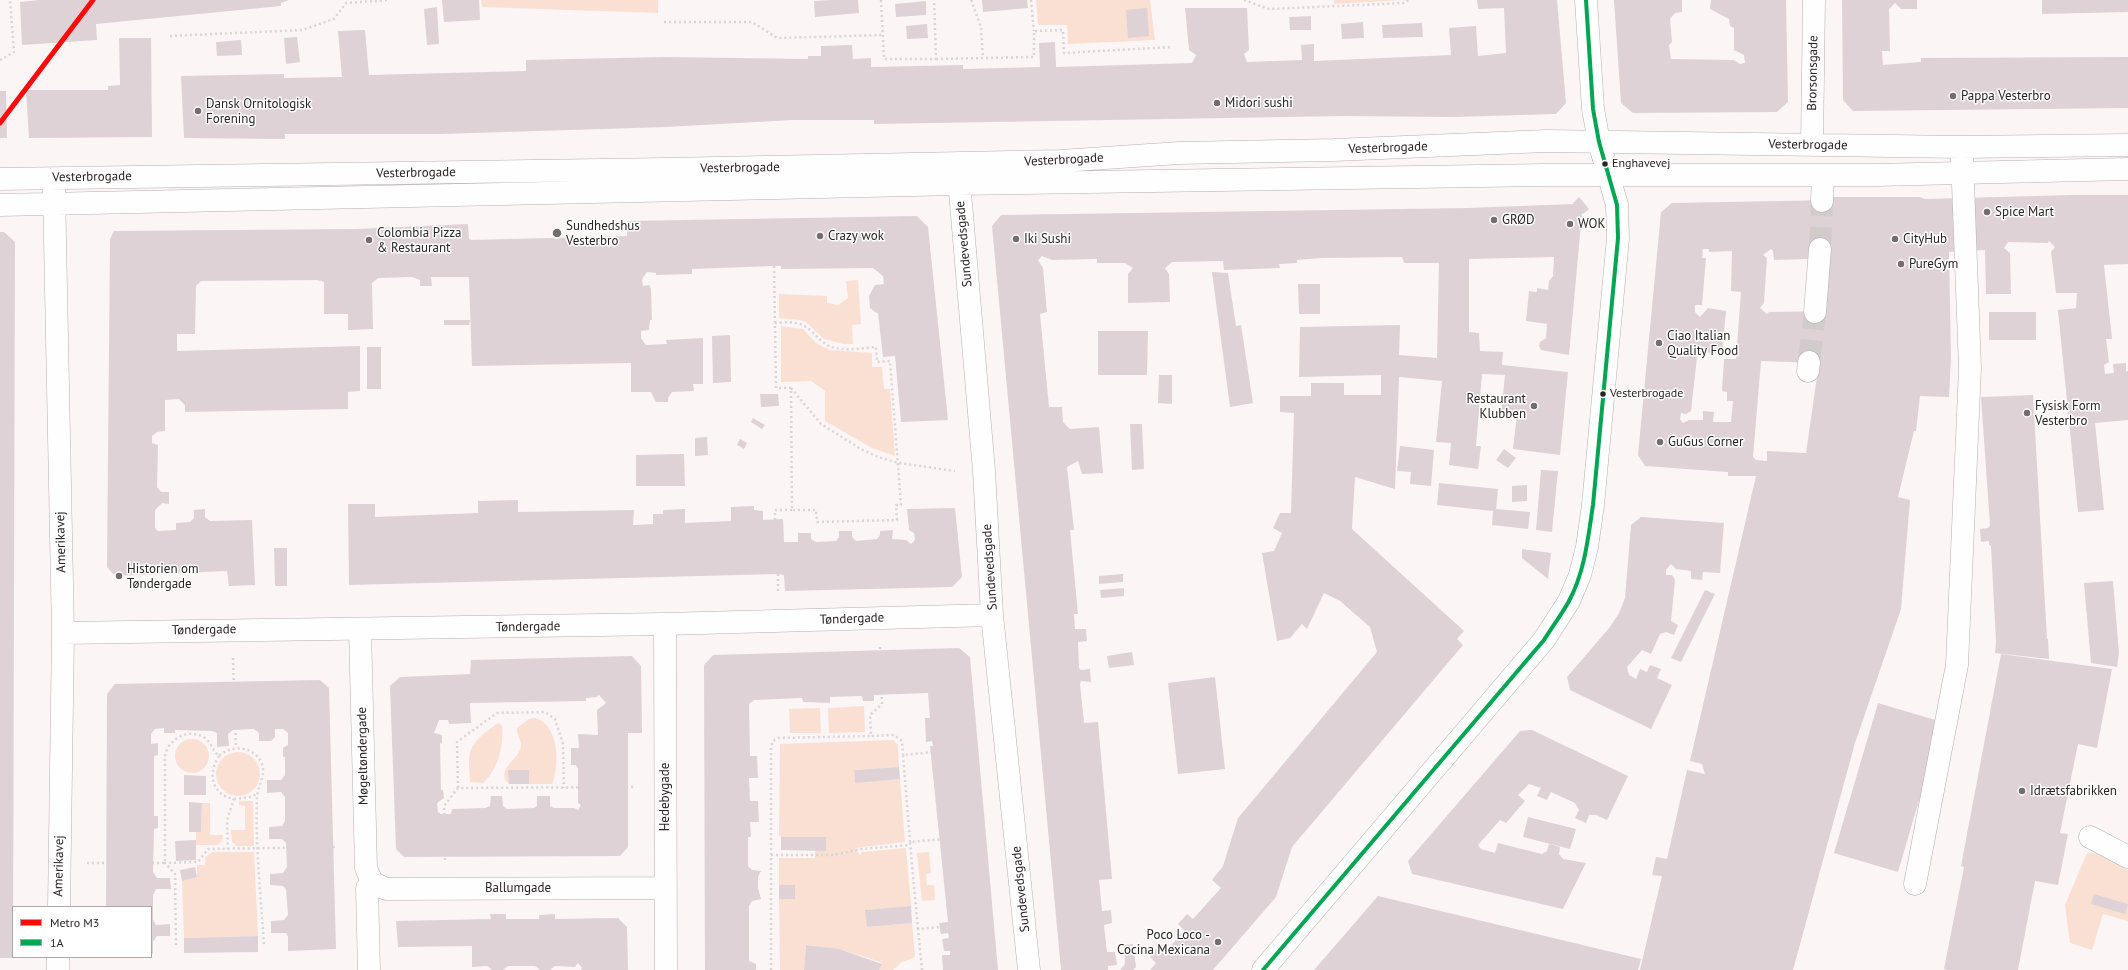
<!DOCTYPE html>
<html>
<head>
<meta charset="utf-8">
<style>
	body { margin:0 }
	#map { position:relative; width:2128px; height:970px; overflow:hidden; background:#fbf5f6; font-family:"PT Sans",sans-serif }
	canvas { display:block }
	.legend { position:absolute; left:12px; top:906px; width:140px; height:52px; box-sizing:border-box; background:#fff; border:1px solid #aaa7a7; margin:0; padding:5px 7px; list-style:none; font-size:12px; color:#2b2324 }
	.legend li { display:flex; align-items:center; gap:8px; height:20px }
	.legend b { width:20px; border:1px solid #aaa7a7 }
</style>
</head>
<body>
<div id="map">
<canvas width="2128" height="970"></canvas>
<ul class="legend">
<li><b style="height:5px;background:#ff0a0a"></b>Metro M3</li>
<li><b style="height:5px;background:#00a651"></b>1A</li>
</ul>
</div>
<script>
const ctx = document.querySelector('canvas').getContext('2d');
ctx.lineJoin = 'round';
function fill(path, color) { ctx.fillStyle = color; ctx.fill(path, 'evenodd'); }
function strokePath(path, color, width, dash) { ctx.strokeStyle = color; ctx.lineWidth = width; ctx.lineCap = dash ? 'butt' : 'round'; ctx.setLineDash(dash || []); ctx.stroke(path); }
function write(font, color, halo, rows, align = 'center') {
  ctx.font = font + ' "PT Sans",sans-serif'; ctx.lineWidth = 3; ctx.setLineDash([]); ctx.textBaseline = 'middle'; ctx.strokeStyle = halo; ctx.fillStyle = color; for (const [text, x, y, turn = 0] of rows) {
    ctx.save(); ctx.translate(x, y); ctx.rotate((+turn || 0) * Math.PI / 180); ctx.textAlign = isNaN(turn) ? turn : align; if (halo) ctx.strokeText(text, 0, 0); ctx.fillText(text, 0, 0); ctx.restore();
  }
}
const green = new Path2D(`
	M481,0H658V13L482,7Z
	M1036,0H1150L1155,40L1068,44L1067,25H1038Z
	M1334,0H1404L1334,4Z
	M858,280L861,324L852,325L853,344H843L824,339L806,322L800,320L779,318V294L827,296V303L838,305L848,298L846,281Z
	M781,326L803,329L816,343L830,350L872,353V367H882L884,389H890L895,456L872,448L825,421V391L811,381L781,382Z
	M864,706L865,732L829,733L828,708Z
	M820,708L821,733H790L789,709Z
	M534,718C559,722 560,766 552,784H529V771L509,770V784L505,780C501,767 515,761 520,750C524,742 516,736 517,728L529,719Z
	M499,723L502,726C504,745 498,770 483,783L470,782C469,757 465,749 486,732C490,729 494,725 499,723Z
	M175 756a17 17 0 1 1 34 0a17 17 0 1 1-34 0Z
	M893,740L898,745L899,767L854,770L855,782L900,779L905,842L855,848L860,855L862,852L906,848L911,906L866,910L867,927L912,923L915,957L902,962L893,970H879L882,963C857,953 832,947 806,945L804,970H780L779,899H795V885H779V858H815V851L825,837H781L779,835L780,744Z
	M216 774a22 22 0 1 1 44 0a22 22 0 1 1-44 0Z
	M239,801H253L254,846H237L232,842L231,830H245V806L239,805Z
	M202,803H210V835H223L222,840L218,845H196V832H201Z
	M212,852H254L258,936L184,938L182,881L197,877V865H205V858Z
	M929,852L931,873L926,874L927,885H934L935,900L922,901L917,853Z
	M2087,853H2095L2128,870V921L2103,914L2092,950L2070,943L2065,905Z`);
const building = new Path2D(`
	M39,0H289L281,3V6L96,24L97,40L22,45L20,2Z
	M442,0H479L480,20L444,22Z
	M831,0H858L859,13L815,17L814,1Z
	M982,0H1027L1028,8L983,12Z
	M1477,0H1557L1566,103L1556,114L1454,117L1344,116L874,124V120H793L666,127L441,134H285V139L184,138L181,76L284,74V78L342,77L338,31L365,30L369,75L526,71V60L665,57L808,59V56H821V46L852,45L853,59L871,58V67L963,65V69L1040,67L1039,43L1055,42L1056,67L1192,63L1196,55L1189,50L1185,8H1247L1249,50L1244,54L1247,62L1302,60L1301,45L1314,44V61L1451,55L1449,28L1476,26L1478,56L1506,53L1504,8L1478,9Z
	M1614,0H1682V12L1675,13L1670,19L1672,42L1669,45L1671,59L1734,60L1740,64L1745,63L1744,55L1734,50V28L1730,26L1729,19L1710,9L1711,0H1786L1788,102L1777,112L1633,113L1621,103Z
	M1842,0H1917V9H1901L1895,3L1889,9L1890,51H1882L1883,65L1921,62V58L2128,57V108L1853,111L1843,100Z
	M2042,0H2128V12L2042,14Z
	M926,1V15L896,17L895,4Z
	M437,7L439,44L427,45L424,9Z
	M1147,8L1149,36L1128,38L1126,10Z
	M1311,16V30H1290L1289,17Z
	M1363,22L1364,38L1342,39L1341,24Z
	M1422,23L1423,37L1383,38L1382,25Z
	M927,24L928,38L907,39L906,26Z
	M297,37L300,62L286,64L284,38Z
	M119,38H151L152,137L29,138L26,90H108V86L120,85Z
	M241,40L242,55L217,56L216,42Z
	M0,91H6L7,138H0Z
	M2072,195H2128V264L2104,265L2112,339H2106L2109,362L2104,365L2105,374L2114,373L2113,364L2126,363V371H2128V420L2095,423L2104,510L2078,512L2058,310L2076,308L2077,293H2056L2051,252L2055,247L2049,241L2048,243L2008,242L2004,248L2010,253L2011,294H1986L1985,250L1949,252L1951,358L1949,397L1920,396L1916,431H1914L1898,497L1910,500L1901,609L1855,743L1793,970H1640L1662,876L1652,875L1656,857L1667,859L1687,770L1705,774L1702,764L1690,761L1756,476H1728V472L1645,466L1638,455L1661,212L1672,203L1833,200V197H1920L1925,199ZM1703,249H1709V252L1732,251L1731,291L1741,292L1736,359H1724L1722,391L1727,392V401H1733L1731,422H1713L1714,412L1703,411V420H1689L1683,423L1680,419L1681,413L1686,414L1691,411L1697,357L1690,355L1691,348L1698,345L1704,352L1722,354L1726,311L1708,308L1700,317L1695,312V305H1702L1706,258H1702ZM1771,249L1773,251L1774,260L1810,259L1824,311L1769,312L1767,314L1760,308L1764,303L1767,258L1763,255ZM1761,361L1819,363L1806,453L1767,451V461L1756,460L1753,457Z
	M1579,197L1589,209L1583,214L1582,213L1569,355L1541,350L1539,346L1540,342L1546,338L1547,324L1526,321L1529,291L1537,292V288L1548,290L1549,281L1553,276L1554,257L1469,259V332L1479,333L1480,351L1503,352L1502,365L1568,372L1560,455L1513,449L1517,414L1501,413L1505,375L1482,374L1476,446H1481L1478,469L1449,465L1451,443L1436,442L1442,381L1399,377L1395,489L1355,477L1352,529L1464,631L1457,639L1463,645L1292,847L1276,897L1213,970H1150L1156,963L1150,957L1158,947L1166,952L1184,930L1178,924L1187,914L1193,919L1221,888L1212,880L1223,866L1238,818L1377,652L1370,627L1340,601L1324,593L1307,629L1302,624L1290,638L1277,641L1262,553L1274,551L1282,533L1273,528L1280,513H1291L1294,413L1280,412V396H1311V383H1344V395H1381V375L1299,377L1300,327L1400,325L1399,355L1437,358L1439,263H1404L1402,257L1322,258L1297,260V263L1279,264L1280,268L1224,270L1223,261L1172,262L1165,268L1169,274L1170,302L1128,303V274L1133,268L1125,263H1097V259L1052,260L1042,256L1038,260L1043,268L1047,312L1040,314L1049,407H1062L1063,422L1070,429L1099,427L1103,473L1082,474L1078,461L1067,467L1074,530H1070L1078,614H1074L1075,629H1086L1087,641L1078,642L1079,668L1081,670L1090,669L1091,682L1081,681L1080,684L1084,723L1098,722L1112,879L1099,880L1102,911L1111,910L1112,923L1104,925L1107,952H1115L1117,965L1108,966V970H1061L992,226L1001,215L1468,208L1574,204L1573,203Z
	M917,216L928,227L948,420L901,422L895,356L883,357L878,313L875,312L870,308L869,296L875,285L884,284L883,276L873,268L781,269V266H774L692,269V274L656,275V273L647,272L642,279L643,286L649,285L651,289L652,320H650L649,330L641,331V338L646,345L667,344L666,340L703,338V384H693L694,391L672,392L668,398V402H656L651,392H631V363L472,366L469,277H431L432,286H420V280L412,277L378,278L372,283L373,329L348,330V314H324V282L317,280L201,281L196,286L195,334H177V351L360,346V391L348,392V409L185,412V405L179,399L165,400V431L157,432L152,436V443L158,445L157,487L161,492H169V504L162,503L155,510V527L157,531L176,530V523L190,522L194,518V510L205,509V517L210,521L252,520L255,585L229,586L227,571L115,576L107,567L110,239L114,231L356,229L468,224L469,239L471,240L627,236V221Z
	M0,232H4L15,242L13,958H0Z
	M1212,272L1228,273L1236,326L1241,325L1253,403L1230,407Z
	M1298,284H1320V314H1299Z
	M1989,312H2036V340H1989Z
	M444,320H470L469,325H444Z
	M1098,331H1148L1147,375H1098Z
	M730,335L731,382L713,383L712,336Z
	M367,347H381V389H367Z
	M1159,375H1172V404L1158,403Z
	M760,394H778L779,406L761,407Z
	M2033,395L2047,639H2048L2049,659L1995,653L1996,642L1991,546L1989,545V541L1981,542L1980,529L1988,528L1990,525L1981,397Z
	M753,418L765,425L762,429L751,422Z
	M1130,424H1142L1144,469L1132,470Z
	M707,437L708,455L695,456V438Z
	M740,439L747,443L744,449L737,445Z
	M1400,446L1434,450L1431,486L1410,484L1411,472L1397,471Z
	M1504,449L1516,458L1508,468L1496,460Z
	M684,454L685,486H636V455Z
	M1541,470L1558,471L1552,532L1536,530Z
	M1439,483L1498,489L1496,509L1530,512L1528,529L1492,525L1493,511L1437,505Z
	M1527,485V501L1512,502V486Z
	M518,500V512L634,510L633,525L653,524V514H663V510L685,509V523L731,521V507L754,506V510L763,511V520L783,519L784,542H798V533H811V539L816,542L836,541L839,537V531H852V537L856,541L877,539L880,535V531L893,530L892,539L906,540L911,544L915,540L914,533L909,530L907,509L955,508L962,577L952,587L785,591L784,575L778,574L349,585L348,504H375V517L478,513V501Z
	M1641,517L1724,523L1720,573L1703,572L1702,580L1691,579V571L1676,569L1671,564L1666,570V575H1672L1675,580L1671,621L1678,625L1674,635L1666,632L1660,634L1651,654L1642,650L1627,667L1629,675L1636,679L1640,669L1647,672L1650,665L1661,669L1657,678L1672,685L1651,729L1570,690L1567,677L1610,627L1619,613L1625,598L1631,525Z
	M274,548H287V586H275Z
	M1522,549L1551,553L1548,579L1522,558Z
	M1123,574V582L1099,584V576Z
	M2113,581L2119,653L2117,667L2091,663L2084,583Z
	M1124,588V596L1101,598L1100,590Z
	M1705,590L1715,594L1681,662L1671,658Z
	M959,648L970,657L998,970H943L942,955H950V951H944L942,939L949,938L948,933L941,934L939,923L948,922L930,746H933L932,741L926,742L925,718H930L928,693L874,695V701H863L862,696L830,697V703L803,702L802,698L754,700L749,704L750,756H757L758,778H749L750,801H758L759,822H750L751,837H748V866L752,870L761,871L758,877V888L761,899L752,901L749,906V961L756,964V970H705L704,665L713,655Z
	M1132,652L1134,665L1109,668L1107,656Z
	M2001,654L2112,669L2097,748L2078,744L2060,833L2068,834L2058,885L2035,881L2018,970H1948L1944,969L1964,867L1961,866Z
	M632,656L641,666L642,733H628V847L620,856L404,857L396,849L390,686L400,677L470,674L471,660ZM599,695L606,703L597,710L598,735L578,734L579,748H571V765H576L578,769V803L581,805L578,810L574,808H554L550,806V796H537V806L534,808L507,809L503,806L502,796H491L490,806L485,808L452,809L451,814H441L438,812L437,803L444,798L443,790H441L440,743L442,744V735L434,733L439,720H448L449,724L471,723L470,703L586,701V698L596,697Z
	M1215,677L1225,769L1178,774L1168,683Z
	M320,680L329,688L336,949L288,951V937L286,933H271V921L284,920L288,915L286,889L283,886L270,885V874L283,873L287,867L286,843L282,839H269V827L282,826L285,821V797L281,792L267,793V780H281L285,775V757H283V748L288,745V733L283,729H275V737L271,741H259V733L254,729L233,730L228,734L229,746L217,747V733L212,731L175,730V733H164V728L155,729L151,734V744L158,743V755L154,756V816H158V828L154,829L153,872L157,878H170L171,889H156L153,895V919L156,925L170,924V936H157L153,942V954H151V907H106L107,694L115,684Z
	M1878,703L1942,722L1898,872L1834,853Z
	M1532,730L1628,776L1607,820L1596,815H1589L1586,823L1575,818L1579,810L1575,803L1551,792L1547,800L1537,796L1541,788L1529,784L1518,795L1525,801L1506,823L1500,820L1478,845L1481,849L1495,853L1498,843L1542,854L1547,851L1549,844L1560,847L1559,854L1563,859L1586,863L1563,909L1412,874L1408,861L1520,731Z
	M899,767L900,779L855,783L854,770Z
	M508,770H529V784H509Z
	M184,775L206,776V795H184Z
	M189,802L202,803L201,832H189Z
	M1528,817L1576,829L1570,849L1523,837Z
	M781,837H826V851L781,850Z
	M196,840V860L176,861L175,841Z
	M195,867L197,877L182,881L180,870Z
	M779,885H795V899H779Z
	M2094,894L2128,904L2125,914L2091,904Z
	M1378,896L1641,959L1638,970H1314Z
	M911,906L912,923L867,927L865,910Z
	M490,914H506V919H539V915L555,914V919L618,918L627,927L628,970H581L582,968L578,963L575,967L555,966L550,970H540L535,966H508L503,970H492L487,966L472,967V946L398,947L396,921L491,919Z
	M258,936V952L184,953V938Z
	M1133,944L1136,967L1133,970H1120L1125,964L1124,945Z
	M806,945L839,949L882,964L879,970H804Z`);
const minorTunnel = new Path2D(`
	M1820,249L1822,201
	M1809,362L1815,312`);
const path = new Path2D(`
	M881,0L884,59H936L934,0
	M971,0L981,27L983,58
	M1031,0L1034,31
	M1244,0L1269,9L1405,3L1408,0
	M664,22H752L777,38L883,35
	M170,36L302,30L334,19L346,3L390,0
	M936,59L1034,57V31L1063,30L1064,53L1171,47
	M0,60L14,52L10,0
	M774,266L776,388H791L792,510H816L817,522L897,520L896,505H901L890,361L877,362L876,347C862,348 843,352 829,346C821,342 817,336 810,330C801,321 787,322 775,323
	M791,388L821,424L861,449L878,457L899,463L955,471
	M775,520V510H792
	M778,574V592
	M880,647L882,704L870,715L871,736L894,735L902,741L903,755
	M233,658L236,748
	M219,756C207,774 212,795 234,799L227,820L228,849
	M458,788L457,742L497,713L545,712L555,719L563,744L564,788
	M234,799L251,797L258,793
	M910,842L903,755L977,748
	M771,855H834L861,849L910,845
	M445,860L444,806L458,788L636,787
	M87,863H165V756C168,739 189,727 205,738C211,743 213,751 219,756C231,744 255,746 262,764C266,776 258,785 257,797C255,846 261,896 264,945
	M918,929L910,842L987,835
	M176,945L175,874L165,863L198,862L208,849L337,847
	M771,970V747L773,741L778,738L871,736
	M922,970L918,929L996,922`);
const minor = new Path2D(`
	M1812,145L1814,0
	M958,169L984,471L992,615L1029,970
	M0,179L666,169L1061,161L1179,153L1334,150L1546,141L1961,147L2128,145
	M54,190L63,633L59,907
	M1822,201L1823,175
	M0,205L958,184L1546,175H1876L2128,169
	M1815,312L1820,249
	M1808,371L1809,362
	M665,624L666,970
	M360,629L366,868L372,882L386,889L665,888
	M63,633L665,624L992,615
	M2090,837L2128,857
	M1915,884L1957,665L1970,368L1962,158
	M58,970V957
	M369,970L367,888L372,882
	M1263,970L1544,640L1569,601L1580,575L1587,547L1593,505L1618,238L1617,205L1599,142L1593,109L1586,0`);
const bus1 = new Path2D(`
	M1263,970L1544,640C1552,627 1562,614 1569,601C1585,571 1588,538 1593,505L1618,238L1617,205L1599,142L1593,109L1586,0`);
const metro1 = new Path2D(`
	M0,123L93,0`);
const markers = [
	[1953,96,4,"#746c6e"],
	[1217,103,4,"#746c6e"],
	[198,111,4,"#746c6e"],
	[1605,164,3.5,"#2b2324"],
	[1987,212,4,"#746c6e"],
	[1494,220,4,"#746c6e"],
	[1570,224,4,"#746c6e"],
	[557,233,5,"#746c6e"],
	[820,236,4,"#746c6e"],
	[1016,239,4,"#746c6e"],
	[1895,239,4,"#746c6e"],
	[369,240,4,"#746c6e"],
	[1901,264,4,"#746c6e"],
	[1659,343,4,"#746c6e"],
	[1603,394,3.5,"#2b2324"],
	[1534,406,4,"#746c6e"],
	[2027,413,4,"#746c6e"],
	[1660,442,4,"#746c6e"],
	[119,576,4,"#746c6e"],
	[2022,791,4,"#746c6e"],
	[1218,942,4,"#746c6e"]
];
const busNames = [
	["Enghavevej",1612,164],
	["Vesterbrogade",1610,394]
];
const streetNames = [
	["Brorsonsgade",1813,73,-89],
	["Vesterbrogade",1808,145,1],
	["Vesterbrogade",1388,148,-2],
	["Vesterbrogade",1064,160,-3],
	["Vesterbrogade",740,168,-1],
	["Vesterbrogade",416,173,-1],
	["Vesterbrogade",92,177,-1],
	["Sundevedsgade",964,244,-95],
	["Amerikavej",61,542,-91],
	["Sundevedsgade",990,567,-94],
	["Tøndergade",852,619,-2],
	["Tøndergade",528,627,-1],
	["Tøndergade",204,630,-1],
	["Møgeltøndergade",363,756,-91],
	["Hedebygade",665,797,-90],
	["Amerikavej",59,866,-89],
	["Ballumgade",518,888],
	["Sundevedsgade",1021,889,-96]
];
const poiNames = [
	["Pappa Vesterbro",1961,96],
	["Midori sushi",1225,103],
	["Dansk Ornitologisk",206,104],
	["Forening",206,119],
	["Spice Mart",1995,212],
	["GRØD",1502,220],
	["WOK",1578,224],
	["Sundhedshus",566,226],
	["Vesterbro",566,241],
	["Colombia Pizza",377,233],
	["& Restaurant",377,248],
	["Crazy wok",828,236],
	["Iki Sushi",1024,239],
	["CityHub",1903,239],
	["PureGym",1909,264],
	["Ciao Italian",1667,336],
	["Quality Food",1667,351],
	["Restaurant",1526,399,"right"],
	["Klubben",1526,414,"right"],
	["Fysisk Form",2035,406],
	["Vesterbro",2035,421],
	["GuGus Corner",1668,442],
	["Historien om",127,569],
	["Tøndergade",127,584],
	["Idrætsfabrikken",2030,791],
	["Poco Loco -",1210,935,"right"],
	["Cocina Mexicana",1210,950,"right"]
];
fill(green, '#f9e0d2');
fill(building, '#ded2d6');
strokePath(minorTunnel, '#d1cbcc', 22, [22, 11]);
strokePath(minor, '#b5afb0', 23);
strokePath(path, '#d8d5d6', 2.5, [2, 3]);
strokePath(minor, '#fefefe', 22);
strokePath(bus1, '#00a651', 4);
strokePath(metro1, '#ff0a0a', 5);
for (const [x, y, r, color] of markers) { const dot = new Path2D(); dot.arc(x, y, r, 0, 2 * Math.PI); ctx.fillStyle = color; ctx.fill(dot); strokePath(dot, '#fff', 1.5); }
write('12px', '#2b2324', '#fff', busNames, 'left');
write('13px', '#2b2324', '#fff', streetNames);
write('13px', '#2b2324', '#fff', poiNames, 'left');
</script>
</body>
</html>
